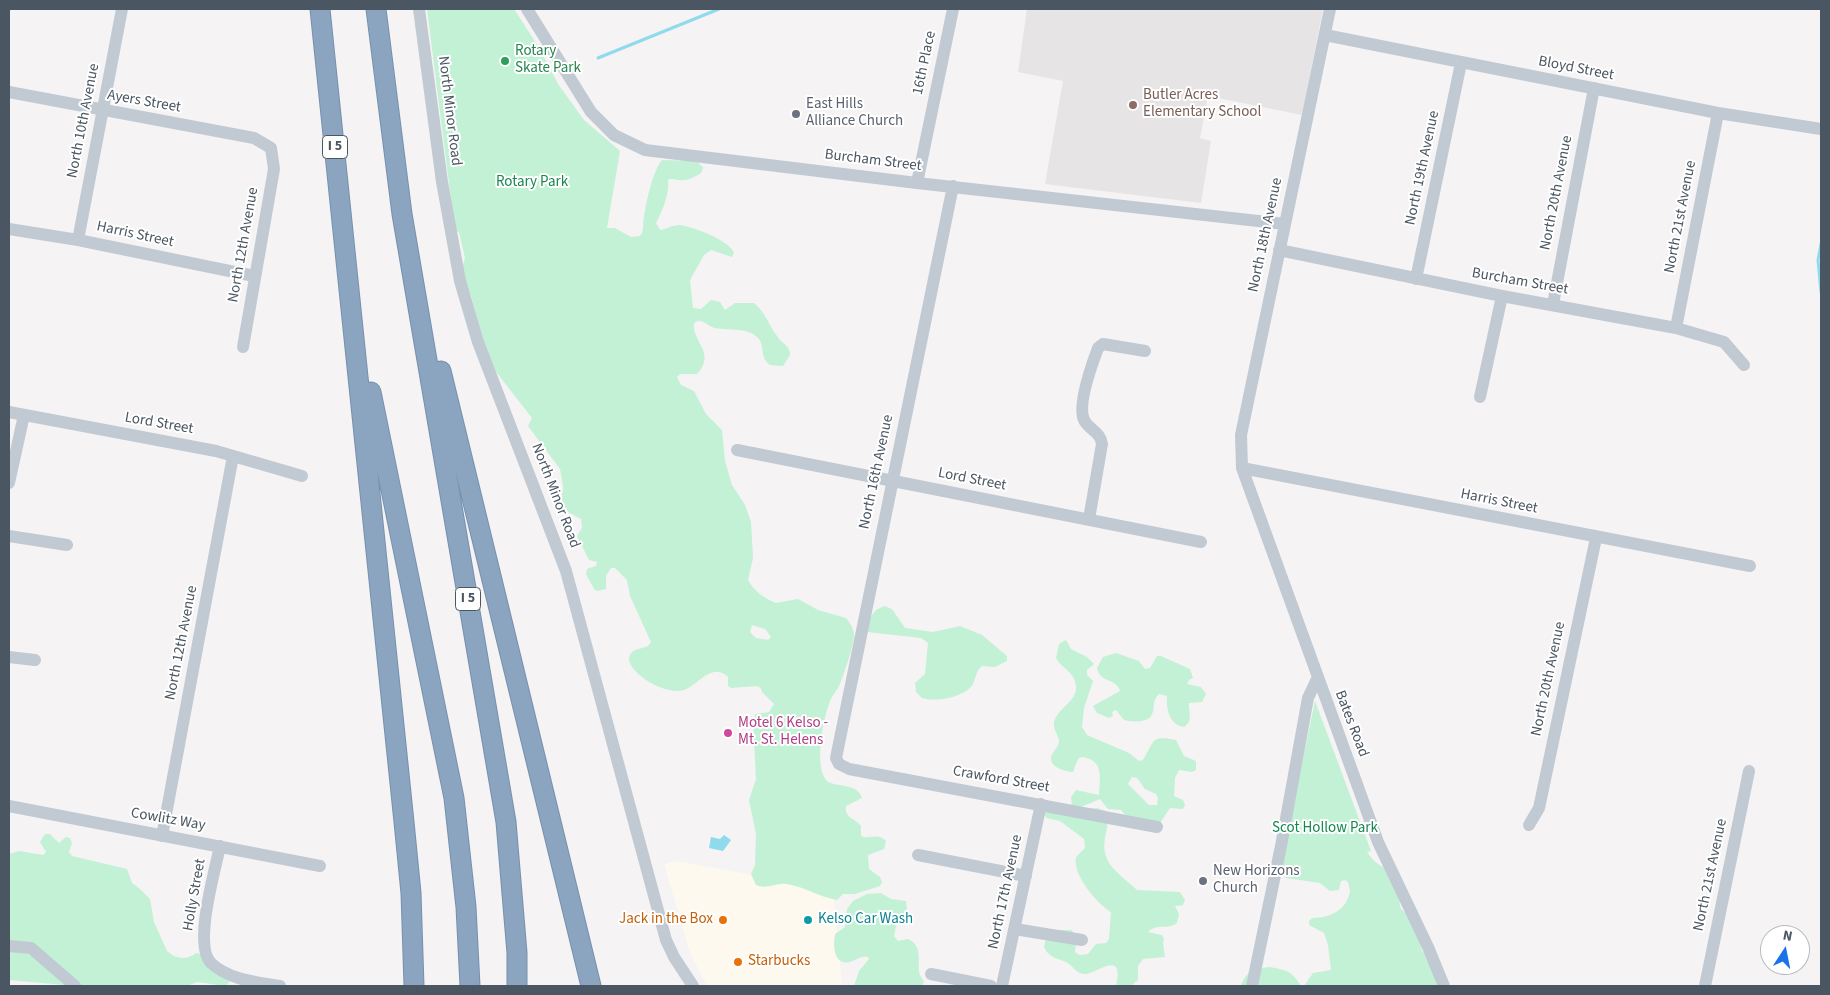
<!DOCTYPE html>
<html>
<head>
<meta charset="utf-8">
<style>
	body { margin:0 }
	#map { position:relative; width:1830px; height:995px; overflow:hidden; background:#f5f3f3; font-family:"Source Sans 3",sans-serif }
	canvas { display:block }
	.frame { position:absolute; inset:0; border:10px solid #4a5661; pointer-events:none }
	.north { position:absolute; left:1760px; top:925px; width:50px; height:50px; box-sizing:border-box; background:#fff; border:1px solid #b7bbc0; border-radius:50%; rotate:11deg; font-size:14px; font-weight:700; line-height:20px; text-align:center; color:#4a5661 }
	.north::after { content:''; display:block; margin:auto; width:18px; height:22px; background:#1a73e8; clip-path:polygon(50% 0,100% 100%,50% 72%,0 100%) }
</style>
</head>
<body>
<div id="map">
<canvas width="1830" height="995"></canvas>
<div class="frame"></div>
<div class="north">N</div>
</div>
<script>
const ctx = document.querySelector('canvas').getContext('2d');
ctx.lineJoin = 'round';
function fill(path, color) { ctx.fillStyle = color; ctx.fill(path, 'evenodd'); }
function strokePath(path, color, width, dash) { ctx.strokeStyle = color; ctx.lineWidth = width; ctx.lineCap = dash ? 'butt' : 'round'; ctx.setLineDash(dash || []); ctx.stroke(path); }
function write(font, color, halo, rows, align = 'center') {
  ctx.font = font + ' "Source Sans 3",sans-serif'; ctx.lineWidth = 4; ctx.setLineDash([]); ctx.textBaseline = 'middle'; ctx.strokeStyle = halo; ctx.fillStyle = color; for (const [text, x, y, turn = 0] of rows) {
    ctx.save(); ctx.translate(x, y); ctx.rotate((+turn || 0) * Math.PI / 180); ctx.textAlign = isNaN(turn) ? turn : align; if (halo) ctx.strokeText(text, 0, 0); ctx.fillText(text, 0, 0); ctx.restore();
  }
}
const commercial = new Path2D(`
	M677,861L833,890L842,986H707L690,953L664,864Z`);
const education = new Path2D(`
	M1027,9H1323L1302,115L1208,96L1200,138L1211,141L1201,203L1045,184L1063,81L1018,72Z`);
const green = new Path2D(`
	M427,9H514L538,46L558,84L584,120L620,151L607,228H615L631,237L640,236C645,230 642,224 644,217C646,203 653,170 662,160L696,161L703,167C702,173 701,173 696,176C680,185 676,176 668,180C670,193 662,212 656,223L660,230C667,229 672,225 679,225C692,226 731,241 734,253L732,257L711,250L704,255L690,280L693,308L701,309L711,300L720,302L725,310L735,303H754C766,313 768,324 777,336C782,344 790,345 790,355L783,366L770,365C759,358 766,345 757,337C746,327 729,331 715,328C706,326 703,317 694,323C691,341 717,353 697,374H680L677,377L681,385L694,391L706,414L722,430L725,461L732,485L745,505L751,522L753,558L748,580C754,591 765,599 776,603L798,599L818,610L846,618C850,623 854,629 854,635C854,645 844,674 840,684C837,691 831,696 829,704C823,720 813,769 828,782C839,787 858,784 862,798L846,806C844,818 855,818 861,826V836C870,840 878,832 886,841L884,849L868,855L869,869L880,877L882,882L880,886L855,894H843L837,900C819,897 805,887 787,884C776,882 767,890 756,885L751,874L755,865L756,834L749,800L756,779L753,723L755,714L769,712L774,704L762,692L761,688L757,686L731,688L728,686V677C712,661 697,686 684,690C667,695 635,678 629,661C629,648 639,650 648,646L651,642L630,596L627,580L615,568H611L606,576V589L597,591L594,589L586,574L587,569L596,566L597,562L589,560L577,536L582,528L581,519L566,511L561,504L563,486L560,469L531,430L528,426L532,418L490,364L471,296L461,273L465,258L459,232L455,231ZM752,625L765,629L771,637L768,640L756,638L750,632Z
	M884,606L892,609L905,628L933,632L960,626L982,635L1007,656V661L995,667L982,666C975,671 976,681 971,687C960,698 937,702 922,698L916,692L915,683L925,674L928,643L921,638L867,632L865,624L876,610Z
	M1066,640L1071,649L1087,657L1094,664L1087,670V675L1093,681L1084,708L1082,727L1087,735L1129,753L1139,761L1143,760C1155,741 1150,735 1176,740L1184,756L1196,761V770L1192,772L1179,770L1175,778L1174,796L1183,800L1185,805L1183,809L1170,808L1160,823L1127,817L1121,810L1108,809L1100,799L1081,807L1072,806L1071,797L1076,790L1099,795C1100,777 1104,760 1082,757L1078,759L1073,772C1066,772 1049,767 1051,757C1053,751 1058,748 1059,742C1059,735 1053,730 1054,723C1056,707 1084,700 1074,679C1070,670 1060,666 1056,658L1059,644ZM1132,777L1137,778L1145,789L1156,794L1158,798L1157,805H1149L1128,784Z
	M1116,653L1139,661L1145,669L1150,668L1157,656H1161L1190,669L1193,678L1189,680L1187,684L1201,687L1206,694L1202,702L1189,703C1188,712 1194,720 1184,727C1169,725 1166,708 1167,696L1159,694C1151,701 1156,709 1151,716C1147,723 1131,722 1124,720L1116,710L1112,712L1113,716L1109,718L1097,713L1093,706L1120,691C1117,678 1099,683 1097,668L1103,657Z
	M1315,701L1371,851L1367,852C1376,866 1383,865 1392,874C1401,884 1398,899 1401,909L1418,924L1422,951L1431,961L1437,986H1304L1313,973L1331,970L1328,945L1324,933L1309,925V921L1312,918C1330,918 1347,910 1350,891L1348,882L1345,880L1341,881L1339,890L1330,891L1320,883L1286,878L1279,873Z
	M1097,808L1106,811C1109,821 1107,828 1105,838C1100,864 1120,874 1137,890L1180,892L1185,900L1183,905L1175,906L1179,914L1177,923C1168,930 1157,923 1148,932L1162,935L1164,939L1163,943L1165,957L1143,959L1138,966V980L1131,986H1116C1125,948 1096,974 1086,974C1075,974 1074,966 1066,962C1057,958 1049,958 1044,947L1046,938L1057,930H1072L1076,943L1075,952L1079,955L1088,954L1096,944L1106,943L1109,939L1111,912C1097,904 1072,874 1076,857L1085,848L1084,839L1060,821L1047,818L1044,815L1047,811Z
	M45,834H50L59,843L66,837L70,838L72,843L69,852L72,856L127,869L132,883L140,889L150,899L154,922L167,951C176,959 186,961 196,953L200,954L232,979L226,986L197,982L187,986H75L9,980V854L19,851L43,855L46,852L40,842Z
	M881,893L891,899L906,901L907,911L897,922L894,936L898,941L908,939C922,945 918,959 919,971C919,975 922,978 924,982L922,986H854L859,971L869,959L868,957C861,956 858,959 853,961C833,968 833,946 835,934L845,927L847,909L853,901L867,894Z
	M1269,967C1287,970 1292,971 1301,986H1241C1246,971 1254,969 1269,967Z`);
const water = new Path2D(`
	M724,835L731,840L723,851L709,848L711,837L720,839Z`);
const stream = new Path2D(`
	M598,58L719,9
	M1821,244L1818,260L1821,292`);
const minor = new Path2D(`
	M419,9L442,182L460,281L478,342L566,571L666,940L674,957L693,986
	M527,9L591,112L614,135L645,150L917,183L1285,224
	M1330,9L1241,435L1242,468L1378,842L1428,947L1444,986
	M1325,35L1718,113L1821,129
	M9,92L254,138L271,148L274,169L243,347
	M917,183L953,9
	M953,186L836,758L839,764L849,769L1157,827
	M9,229L78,240L254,276
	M78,240L122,9
	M1279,250L1502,296L1676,328L1724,342L1744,365
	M1416,279L1461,63
	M1553,304L1594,88
	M1676,328L1718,113
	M1480,397L1502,296
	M9,412L216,451L302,476
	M737,450L1201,542
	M1242,468L1750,566
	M9,483L24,415
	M1089,519L1102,444C1100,431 1089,430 1084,420C1077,405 1092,364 1098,348L1103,344L1145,351
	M9,536L67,545
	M9,657L35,660
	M9,806L320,866
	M1529,825L1539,808L1596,538
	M162,836L233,456
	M220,846C215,871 193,945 211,963C229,980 257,982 280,986
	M918,855L1026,876
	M1015,929L1082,940
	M9,946L31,948L75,986
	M931,974L991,986
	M1002,986L1041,804
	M1252,986L1281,846L1308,698L1317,679
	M1705,986L1749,771`);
const highway = new Path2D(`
	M320,9L404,822L411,893L414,986
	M376,9L402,214L506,822L517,953V986
	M441,371L591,986
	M371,392L454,798L466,907L470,986`);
const markers = [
	[505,61,5,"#2e9e5b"],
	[1133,105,5,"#8d6e63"],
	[796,114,5,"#6b7280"],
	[728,733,5,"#d1479c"],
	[1203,881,5,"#6b7280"],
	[723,920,5,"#e8710a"],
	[808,920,5,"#0f9aa8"],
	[738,962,5,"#e8710a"]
];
const shields = [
	[335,147,25],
	[468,599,25]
];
const shieldNames = [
	["I 5",335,147],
	["I 5",468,599]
];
const leisureNames = [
	["Rotary",515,52],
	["Skate Park",515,69]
];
const streetNames = [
	["16th Place",925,63,-78],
	["Bloyd Street",1576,69,11],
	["Ayers Street",144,102,10],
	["North Minor Road",449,111,83],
	["North 10th Avenue",84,121,-79],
	["Burcham Street",873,161,7],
	["North 19th Avenue",1423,168,-78],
	["North 20th Avenue",1557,193,-79],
	["North 21st Avenue",1681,217,-79],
	["Harris Street",135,235,12],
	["North 18th Avenue",1266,235,-78],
	["North 12th Avenue",244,245,-80],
	["Burcham Street",1520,282,10],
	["Lord Street",159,424,10],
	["North 16th Avenue",877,472,-78],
	["Lord Street",972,480,11],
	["North Minor Road",555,496,69],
	["Harris Street",1499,502,11],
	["North 12th Avenue",182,643,-79],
	["North 20th Avenue",1549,679,-78],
	["Bates Road",1351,724,69],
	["Crawford Street",1001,780,10],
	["Cowlitz Way",168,820,10],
	["North 21st Avenue",1711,875,-78],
	["North 17th Avenue",1006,892,-78],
	["Holly Street",195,895,-80]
];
const educationNames = [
	["Butler Acres",1143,96],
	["Elementary School",1143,113]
];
const worshipNames = [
	["East Hills",806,105],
	["Alliance Church",806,122],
	["New Horizons",1213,872],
	["Church",1213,889]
];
const parkNames = [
	["Rotary Park",532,183],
	["Scot Hollow Park",1325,829]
];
const hotelNames = [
	["Motel 6 Kelso -",738,724],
	["Mt. St. Helens",738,741]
];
const foodNames = [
	["Jack in the Box",713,920],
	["Starbucks",748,962,"left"]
];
const cultureNames = [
	["Kelso Car Wash",818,920]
];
fill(commercial, '#fdf9ef');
fill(education, '#e6e4e5');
fill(green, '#c3f1d5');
fill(water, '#90daee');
strokePath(stream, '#90daee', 3);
strokePath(highway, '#7690ad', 21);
strokePath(minor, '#c1cad2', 12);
strokePath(highway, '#8ba5c1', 19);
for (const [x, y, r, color] of markers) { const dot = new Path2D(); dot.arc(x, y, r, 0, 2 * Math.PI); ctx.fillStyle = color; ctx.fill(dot); strokePath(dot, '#fff', 2); }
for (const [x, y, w] of shields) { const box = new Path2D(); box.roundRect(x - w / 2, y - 11.5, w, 23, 4); ctx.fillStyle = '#fff'; ctx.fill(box); strokePath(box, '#4a5661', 1); }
write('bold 14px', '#4a5661', null, shieldNames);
write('15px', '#27864d', '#fff', leisureNames, 'left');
write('15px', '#4a5661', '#fff', streetNames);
write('15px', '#785e54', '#fff', educationNames, 'left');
write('15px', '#5b616d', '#fff', worshipNames, 'left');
write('15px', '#17864f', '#fff', parkNames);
write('15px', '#b23c85', '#fff', hotelNames, 'left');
write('15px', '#c56008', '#fff', foodNames, 'right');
write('15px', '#0d838f', '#fff', cultureNames, 'left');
</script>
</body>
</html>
